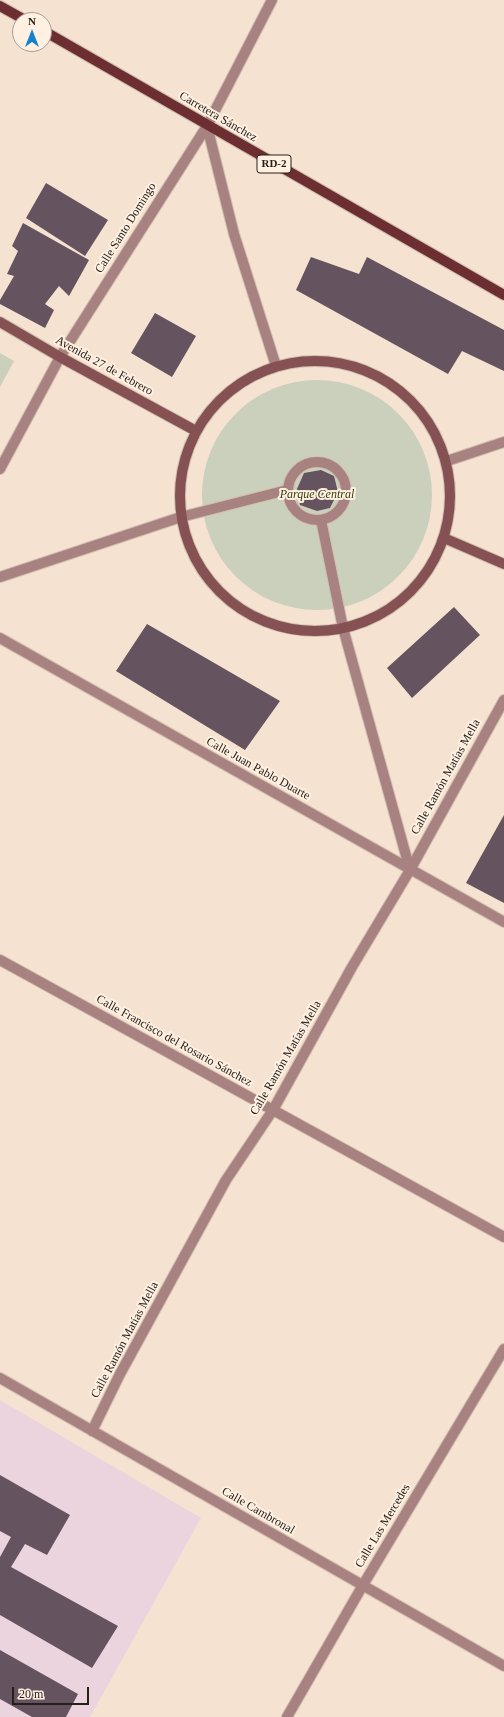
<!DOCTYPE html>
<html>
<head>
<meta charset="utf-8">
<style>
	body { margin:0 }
	#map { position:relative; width:504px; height:1717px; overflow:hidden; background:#f5e2d1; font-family:Georgia,serif }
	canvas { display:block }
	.north { position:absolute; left:12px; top:12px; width:40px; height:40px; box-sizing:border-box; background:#fff0e2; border:1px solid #a89d92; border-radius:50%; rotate:0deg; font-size:11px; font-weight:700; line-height:16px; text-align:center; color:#262019 }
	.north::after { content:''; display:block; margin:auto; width:14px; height:18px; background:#1482cc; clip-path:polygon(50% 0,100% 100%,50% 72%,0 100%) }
	.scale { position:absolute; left:12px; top:1687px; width:77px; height:18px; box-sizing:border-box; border:2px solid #262019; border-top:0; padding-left:5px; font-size:12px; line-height:14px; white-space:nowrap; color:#262019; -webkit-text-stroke:3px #fff0e2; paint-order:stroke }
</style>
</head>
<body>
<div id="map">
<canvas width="504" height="1717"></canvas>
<div class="north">N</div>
<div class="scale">20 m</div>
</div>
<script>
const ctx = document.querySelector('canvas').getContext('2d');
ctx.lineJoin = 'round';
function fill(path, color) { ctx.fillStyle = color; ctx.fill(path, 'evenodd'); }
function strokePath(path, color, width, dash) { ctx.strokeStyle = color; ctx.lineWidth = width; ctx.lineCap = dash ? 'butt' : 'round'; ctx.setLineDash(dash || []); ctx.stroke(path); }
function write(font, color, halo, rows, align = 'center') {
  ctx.font = font + ' Georgia,serif'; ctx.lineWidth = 4; ctx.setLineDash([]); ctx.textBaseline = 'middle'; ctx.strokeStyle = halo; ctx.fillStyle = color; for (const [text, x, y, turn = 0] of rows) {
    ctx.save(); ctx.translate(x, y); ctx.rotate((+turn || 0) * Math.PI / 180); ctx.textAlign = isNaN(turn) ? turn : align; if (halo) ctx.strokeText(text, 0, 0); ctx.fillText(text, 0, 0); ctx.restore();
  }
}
const education = new Path2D(`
	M0,1400L201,1518L90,1717H0Z`);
const green = new Path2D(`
	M0,353L14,361L0,387Z
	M202 495a115 115 0 1 1 230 0a115 115 0 1 1-230 0Z`);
const building = new Path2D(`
	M46,183L108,220L85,256L26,218Z
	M23,223L89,260L69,296L59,286L45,304L54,310L45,328L0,304V300L14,276L7,274L18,251L12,246Z
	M311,257L359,274L367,257L504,330V371L462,351L448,374L296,290Z
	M155,313L196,336L172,377L131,353Z
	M321,470L334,476L338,492L330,508L317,511L300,505L297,489L304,473Z
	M454,607L480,635L412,698L387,668Z
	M147,624L280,701L245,750L116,671Z
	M504,815V903L466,883Z
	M0,1475L70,1515L47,1555L25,1544L11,1567L118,1626L92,1668L0,1615V1557L11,1537L0,1531Z
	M0,1650L78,1694L66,1717H32L0,1699Z`);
const street = new Path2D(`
	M207,126L234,234L276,366
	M447,461L504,442
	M288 491a29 29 0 1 1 58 0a29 29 0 1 1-58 0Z
	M0,469L60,357L207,126L272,0
	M321,520L343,628L410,870
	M0,577L181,517L287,490
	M0,638L504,922
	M0,960L504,1237
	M0,1378L504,1666
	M92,1431L120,1374L226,1180L273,1110L352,967L410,870L504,700
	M287,1717L363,1585L504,1349`);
const secondary = new Path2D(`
	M0,322L60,357L196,431
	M180 496a135 135 0 1 1 270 0a135 135 0 1 1-270 0Z
	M444,538L504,564`);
const primary = new Path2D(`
	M0,6L25,20
	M44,31L504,295`);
const shields = [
	[274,164,34]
];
const shieldNames = [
	["RD-2",274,164]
];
const streetNames = [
	["Carretera Sánchez",218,117,30],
	["Calle Santo Domingo",126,228,-58],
	["Avenida 27 de Febrero",104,366,29],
	["Calle Juan Pablo Duarte",258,769,29],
	["Calle Ramón Matías Mella",446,777,-61],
	["Calle Francisco del Rosario Sánchez",174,1041,29],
	["Calle Ramón Matías Mella",286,1058,-60],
	["Calle Ramón Matías Mella",125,1340,-62],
	["Calle Cambronal",258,1511,30],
	["Calle Las Mercedes",383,1526,-59]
];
const parkNames = [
	["Parque Central",317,495]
];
fill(education, '#ecd4df');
fill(green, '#cad0bb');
fill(building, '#655360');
strokePath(street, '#d0bfb0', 12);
strokePath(secondary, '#d0bfb0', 12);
strokePath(primary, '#d0bfb0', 12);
strokePath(street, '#a88181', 10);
strokePath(secondary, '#865153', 10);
strokePath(primary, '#6d2e32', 10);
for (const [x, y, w] of shields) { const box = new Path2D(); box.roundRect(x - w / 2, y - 9, w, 18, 3); ctx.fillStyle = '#fff0e2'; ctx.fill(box); strokePath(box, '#262019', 1); }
write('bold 11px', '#262019', null, shieldNames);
write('12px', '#262019', '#fff0e2', streetNames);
write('italic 12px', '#343e07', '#fff0e2', parkNames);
</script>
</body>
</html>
